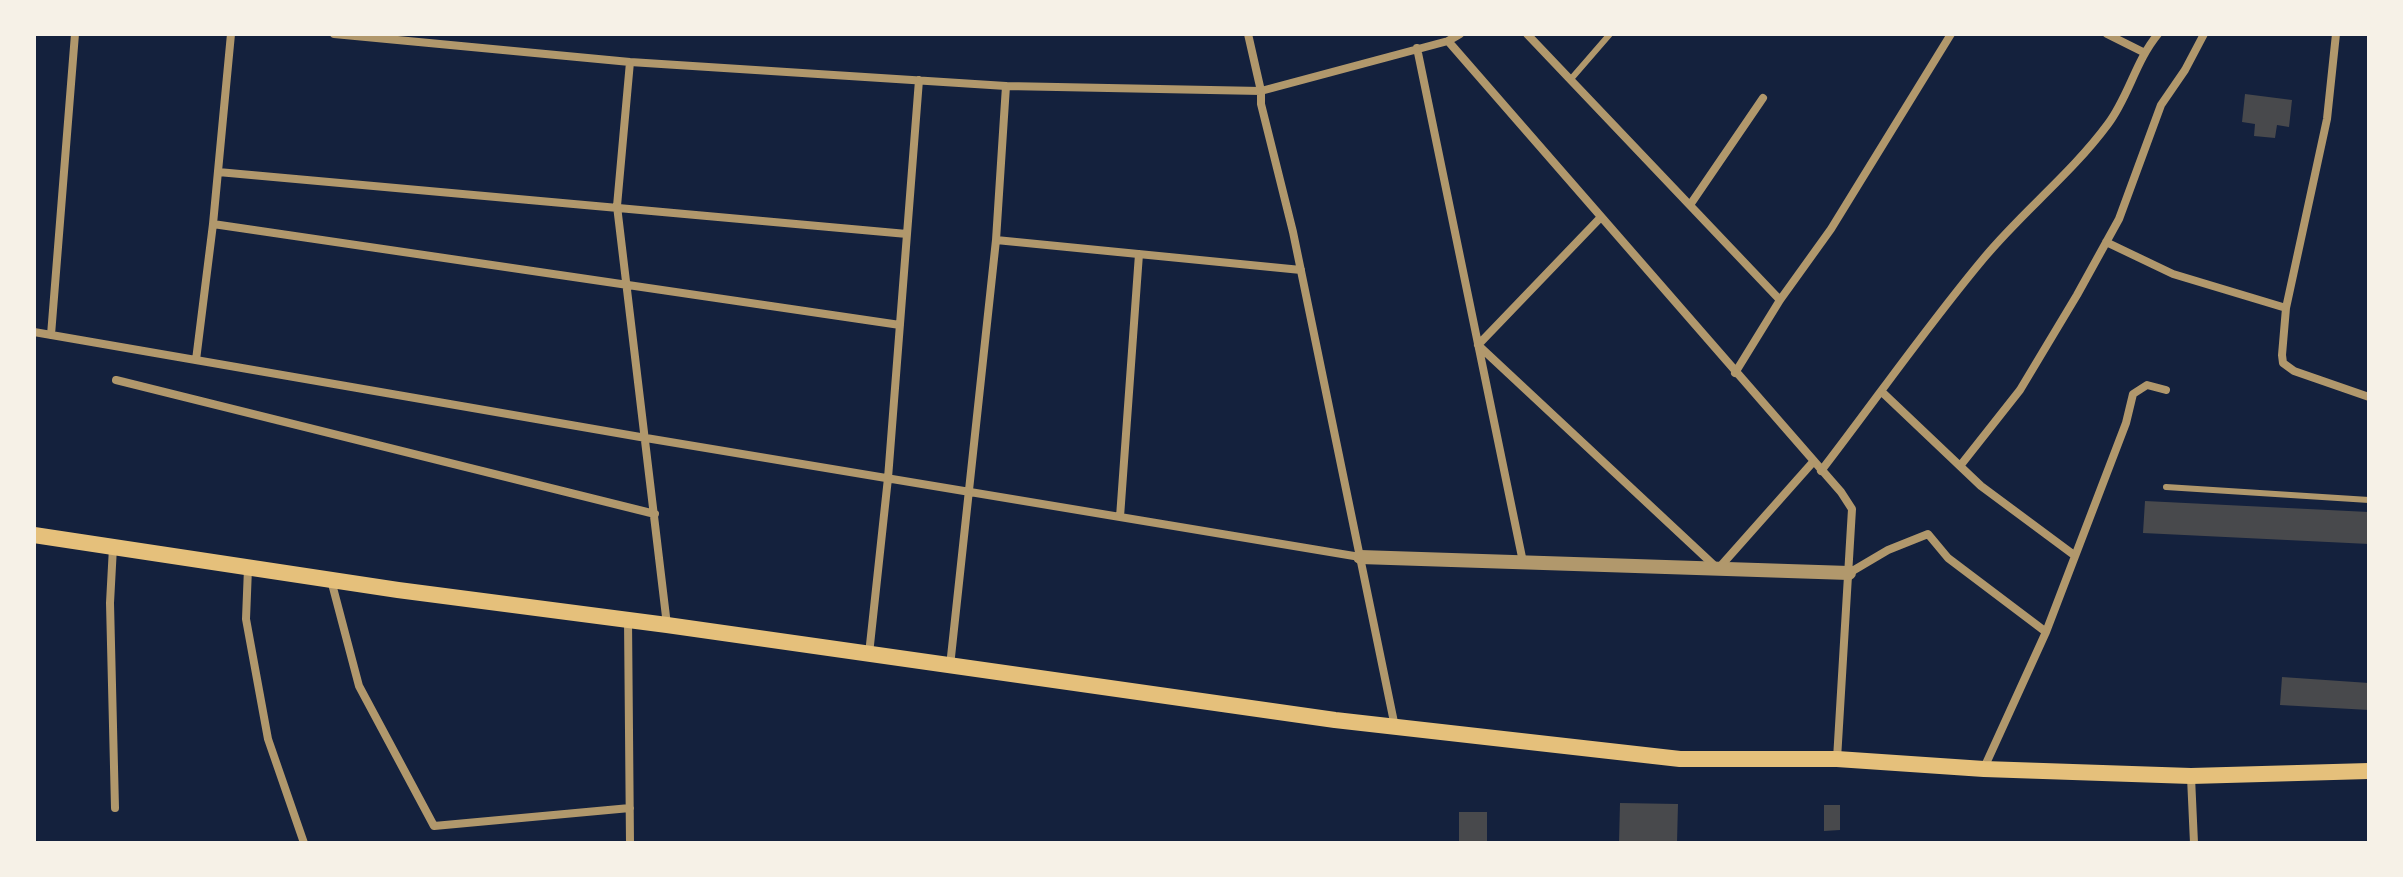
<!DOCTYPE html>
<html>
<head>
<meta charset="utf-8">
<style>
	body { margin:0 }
	#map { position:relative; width:2403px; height:877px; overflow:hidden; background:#14213d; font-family:Mulish,sans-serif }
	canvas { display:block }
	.frame { position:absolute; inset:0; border:36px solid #f6f1e7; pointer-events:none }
</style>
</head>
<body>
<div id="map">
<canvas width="2403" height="877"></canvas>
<div class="frame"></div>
</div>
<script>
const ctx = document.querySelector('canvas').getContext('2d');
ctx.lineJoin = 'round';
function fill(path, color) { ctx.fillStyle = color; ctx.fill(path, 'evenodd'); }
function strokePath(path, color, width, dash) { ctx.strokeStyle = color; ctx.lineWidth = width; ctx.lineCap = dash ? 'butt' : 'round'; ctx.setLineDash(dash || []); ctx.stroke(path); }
const building = new Path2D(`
	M2245,94L2292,100L2289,127L2277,125L2275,138L2254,136L2255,124L2242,122Z
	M2145,501L2369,512V544L2143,533Z
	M2282,677L2369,683V710L2280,705Z
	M1620,803L1678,804L1677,843H1619Z
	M1824,805H1840V830L1824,831Z
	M1459,812H1487V843H1459Z`);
const service = new Path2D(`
	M1571,79L1610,34
	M2166,487L2369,500`);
const minor = new Path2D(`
	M334,34L630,62L1006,86L1261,91V104L1293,232L1395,727
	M1248,34L1261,91L1448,41L1460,34
	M1527,34L1780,300
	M2107,34L2143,52
	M1448,41L1841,492L1852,509L1837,759
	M1417,48L1523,562
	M630,62L617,206L667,625
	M218,172L907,234
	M1690,205L1763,98
	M1601,217L1478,345L1718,569L1813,462
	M213,224L231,34
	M996,240L1301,270
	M2106,242L2173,274L2286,308L2327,119L2336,34
	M2286,308L2282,355L2283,363L2294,371L2369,397
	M34,332L646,438L1360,557
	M51,335L75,34
	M196,360L213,224L900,325
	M1735,373L1780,300L1831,229L1951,34
	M116,380L655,514
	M1882,392L1981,486L2074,555
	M1960,466L2020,390L2077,295L2119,219L2161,105L2185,70L2204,34
	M1821,471C1875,401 1927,326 1984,258C2023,211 2071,174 2108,124C2129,96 2135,62 2158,34
	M1120,517L1139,254
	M113,547L110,603L115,808
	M248,568L246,619L268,739L304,843
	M1849,573L1888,550L1928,534L1948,558L2046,632
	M331,580L359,686L434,826L630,808
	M628,620L630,843
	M869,654L888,478L919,80
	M950,666L996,240L1006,86
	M1984,768L2046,632L2126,423L2133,394L2147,385L2166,390
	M2191,777L2194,843`);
const tertiary = new Path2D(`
	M1360,557L1849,573`);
const secondary = new Path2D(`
	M34,535L398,590L667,625L1335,720L1680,759H1837L1984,769L2191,776L2369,771`);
fill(building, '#48494c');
strokePath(service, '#b1986c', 6);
strokePath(minor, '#b1986c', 8);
strokePath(tertiary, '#b1986c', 14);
strokePath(secondary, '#e5c07b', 16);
</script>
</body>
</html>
